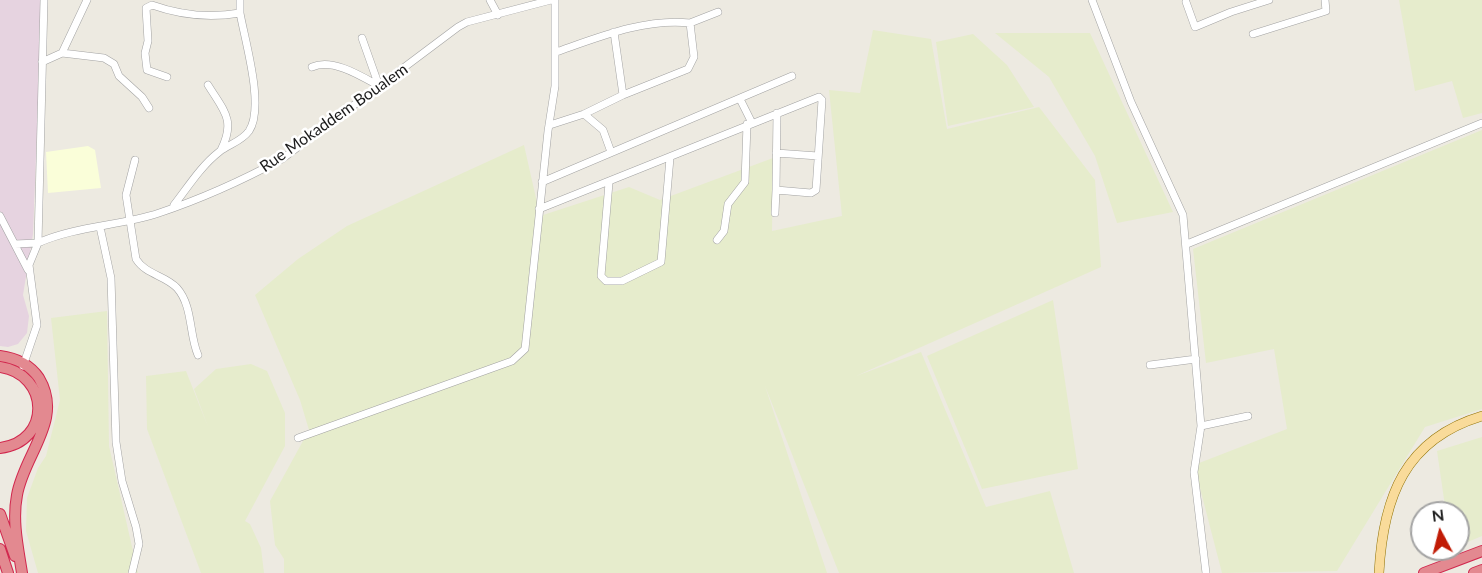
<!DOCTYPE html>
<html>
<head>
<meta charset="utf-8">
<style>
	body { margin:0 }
	#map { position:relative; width:1482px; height:573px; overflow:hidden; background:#edeae1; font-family:Lato,sans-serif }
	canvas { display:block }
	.north { position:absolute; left:1410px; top:501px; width:60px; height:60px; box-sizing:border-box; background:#fff; border:2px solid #a4a4a4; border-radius:50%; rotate:353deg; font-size:16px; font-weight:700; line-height:24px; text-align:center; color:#1b1b1b }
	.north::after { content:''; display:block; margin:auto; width:21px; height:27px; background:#c11b05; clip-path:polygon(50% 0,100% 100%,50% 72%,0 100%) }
</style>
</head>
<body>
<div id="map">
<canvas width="1482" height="573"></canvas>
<div class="north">N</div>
</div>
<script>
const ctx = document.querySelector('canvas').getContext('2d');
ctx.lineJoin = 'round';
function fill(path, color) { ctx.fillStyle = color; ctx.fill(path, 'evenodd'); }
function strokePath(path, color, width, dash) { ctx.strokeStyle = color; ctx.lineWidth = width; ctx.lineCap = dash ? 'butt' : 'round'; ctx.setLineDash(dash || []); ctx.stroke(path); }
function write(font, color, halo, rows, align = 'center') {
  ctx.font = font + ' Lato,sans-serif'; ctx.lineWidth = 5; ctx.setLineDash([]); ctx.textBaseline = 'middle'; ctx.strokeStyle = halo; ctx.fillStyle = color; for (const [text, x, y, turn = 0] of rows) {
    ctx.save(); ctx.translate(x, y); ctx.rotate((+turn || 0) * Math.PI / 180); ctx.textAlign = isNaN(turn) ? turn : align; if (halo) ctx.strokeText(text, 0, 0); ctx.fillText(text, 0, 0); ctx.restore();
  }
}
const industrial = new Path2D(`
	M0,0H42L33,234L23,295L29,316L27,333L18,344L8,347L0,346Z`);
const education = new Path2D(`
	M88,146L95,150L101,188L48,193L46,152Z`);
const farmland = new Path2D(`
	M1399,0H1482V113L1463,118L1452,81L1415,91Z
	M873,30L931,39L947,129L1039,107L1095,180L1101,267L856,376L921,352L986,507L1050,491L1074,573H839L765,386L827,573H284V559L275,545L270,501L309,430L300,400L255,295L298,259L347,226L524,145L540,216L629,187L660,200L773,158L772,231L842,216L829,90L860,93Z
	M995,33H1090L1173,212L1117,223L1095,156L1049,77Z
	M973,34L1007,65L1034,107L948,126L936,42Z
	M1482,130V409L1425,427L1337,571L1222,573L1194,465L1287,429L1274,349L1206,363L1193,249Z
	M1053,300L1078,469L982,489L927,356Z
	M107,311L109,446L138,573H38L26,531L27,498L38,468L46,456L60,400L51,318Z
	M251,364L267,371L285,413V446L245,521L250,524L261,548L264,573H201L147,429L146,376L186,371L208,427L194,389L216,369Z
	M1482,437V536L1458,546V513H1446L1437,451Z`);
const minor = new Path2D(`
	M490,0L498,15
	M1092,0L1131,102L1183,215L1201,426L1194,472L1206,573
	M1186,2L1195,27L1231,12L1269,0
	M614,32L623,95
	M1253,34L1323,12L1326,11L1325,0
	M362,38L379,86
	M556,52C599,37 645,18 690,23
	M62,53L87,0
	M42,62L62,53L104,58L114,64L119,76L142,97L149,108
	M312,67C333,58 361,76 379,86
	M167,77L147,70L145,53L148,41L146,8L152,5C180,15 211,18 240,13
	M208,85C224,111 236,120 221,150
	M740,99L752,123
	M584,114L603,130L611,152
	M550,125L584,114L623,95L688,69L694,57L690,23L718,12
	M776,153L818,156
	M135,160L126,195L136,259C146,275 165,275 177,288C193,306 189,335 198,355
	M542,182L792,76
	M609,183L601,276L606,281H622L661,262L670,158
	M776,190L777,113
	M174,205C188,187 201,166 219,152C229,144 241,142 249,131C265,107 245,41 240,13V0
	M539,209L819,97L822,100L816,190L811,193L776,190L775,213
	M0,216L28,270
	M100,227L111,278L116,442L122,481L136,527L139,544L132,573
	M717,240L724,231L728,204L745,182L747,124
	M15,244L38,243L44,0
	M1187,244L1482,123
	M1150,365L1196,359
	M23,366L37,325L29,265L38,243C76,226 120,226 159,213C201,199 243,180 282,159L458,27L467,22L551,0
	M1201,426L1248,416
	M298,438L512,361L525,349L548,131L555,86V0`);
const major = new Path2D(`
	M1379,573C1383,497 1405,439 1482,416`);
const highway = new Path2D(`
	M0,356C16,358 30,365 39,378C64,420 24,454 17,495C12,521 18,547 22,573
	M0,367C50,374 52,442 0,448
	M0,514L15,556
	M0,549L8,573
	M1424,573L1482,551
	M1474,573L1482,570`);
const streetNames = [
	["Rue Mokaddem Boualem",334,118,-35]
];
fill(industrial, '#e6d3e0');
fill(education, '#fafed9');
fill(farmland, '#e6eccc');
strokePath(minor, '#a2a2a2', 8);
strokePath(major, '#8f7104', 10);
strokePath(highway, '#d1284e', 12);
strokePath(minor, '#fff', 7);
strokePath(major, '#f9db9a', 9);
strokePath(highway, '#e38990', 10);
write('16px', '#1b1b1b', '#fff', streetNames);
</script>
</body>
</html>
